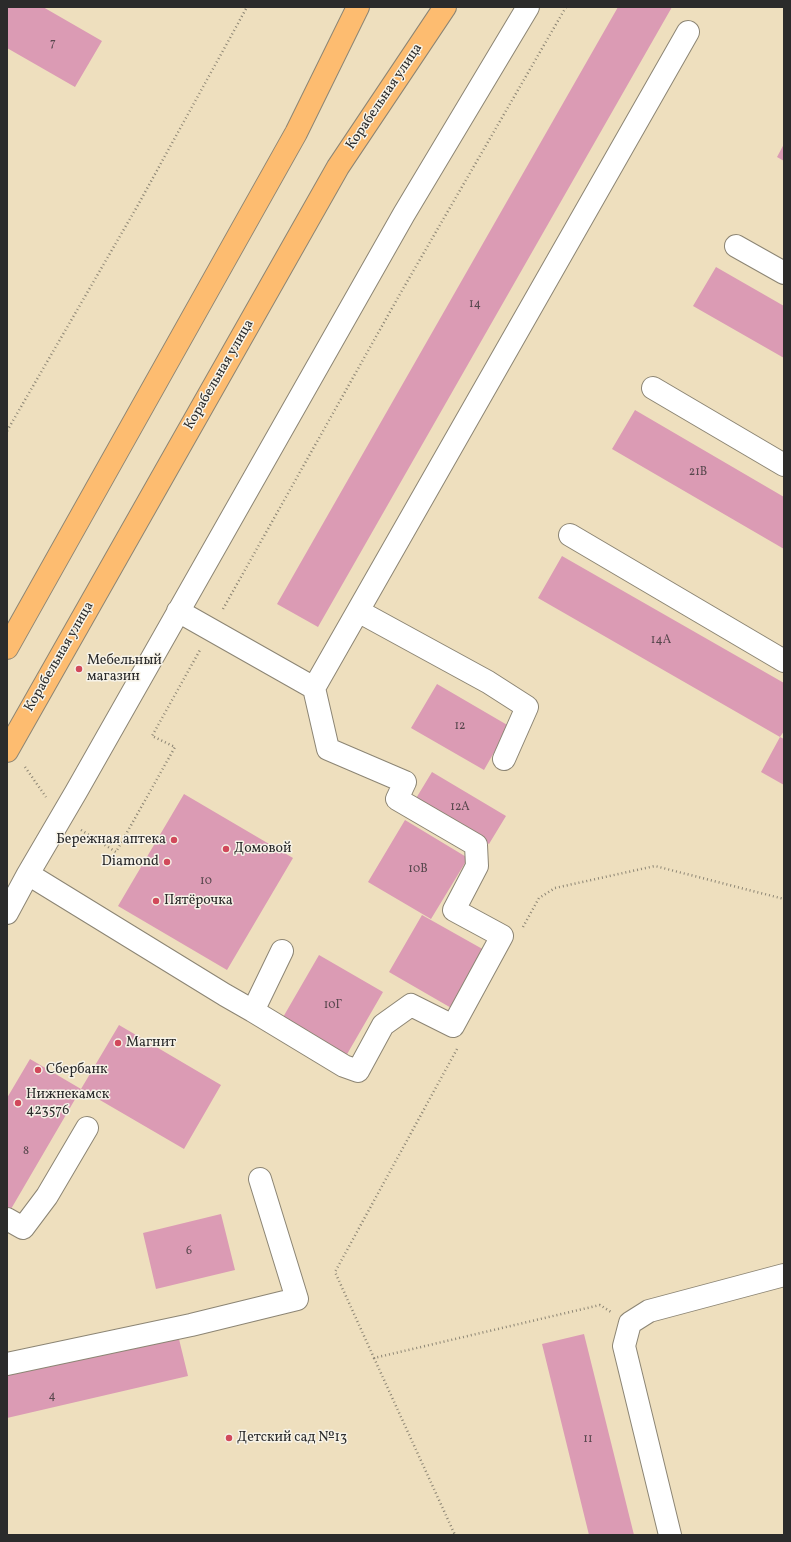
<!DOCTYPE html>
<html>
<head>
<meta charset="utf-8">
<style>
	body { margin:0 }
	#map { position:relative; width:791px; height:1542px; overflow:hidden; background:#eedfbe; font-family:Vollkorn,serif }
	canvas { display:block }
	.frame { position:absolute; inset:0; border:8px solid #2b2b2b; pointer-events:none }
</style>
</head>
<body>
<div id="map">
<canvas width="791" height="1542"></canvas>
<div class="frame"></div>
</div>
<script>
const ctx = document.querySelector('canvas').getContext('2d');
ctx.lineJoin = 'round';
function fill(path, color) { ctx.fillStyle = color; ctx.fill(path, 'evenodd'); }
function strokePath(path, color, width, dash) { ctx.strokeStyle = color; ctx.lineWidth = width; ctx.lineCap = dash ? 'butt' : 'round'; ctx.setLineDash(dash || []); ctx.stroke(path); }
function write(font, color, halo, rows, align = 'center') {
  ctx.font = font + ' Vollkorn,serif'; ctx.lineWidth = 3; ctx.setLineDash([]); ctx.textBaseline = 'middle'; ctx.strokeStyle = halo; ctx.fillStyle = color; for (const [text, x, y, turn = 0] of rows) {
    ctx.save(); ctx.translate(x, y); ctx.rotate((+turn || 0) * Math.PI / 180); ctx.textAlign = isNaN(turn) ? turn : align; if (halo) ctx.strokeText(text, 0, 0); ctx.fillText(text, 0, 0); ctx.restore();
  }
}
const building = new Path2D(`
	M7,7H43L102,41L75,87L7,48Z
	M618,7H672L318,627L277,604Z
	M784,144V161L777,157Z
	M716,267L784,306V358L693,306Z
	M635,410L784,497V549L612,449Z
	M562,556L784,683V731L780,737L538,598Z
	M437,684L509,726L484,770L411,728Z
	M780,737L784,739V785L761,772Z
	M432,772L506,816L489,844L415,800Z
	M184,794L293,858L227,970L118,906Z
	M405,820L468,858L431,919L368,882Z
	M422,915L486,951L453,1009L389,972Z
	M319,955L383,992L346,1056L282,1019Z
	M119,1025L221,1085L184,1149L81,1089Z
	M30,1059L81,1089L11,1209L7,1206V1098Z
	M221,1214L235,1270L156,1289L143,1233Z
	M584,1334L634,1535H589L542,1344Z
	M178,1335L188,1376L7,1418V1375Z`);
const path = new Path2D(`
	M7,431L138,205L247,7
	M223,609L400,294L566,7
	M25,767L46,797
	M81,830L116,852L175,747L152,736L200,650
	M523,927L539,898L555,888L655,866L784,899
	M457,1049L335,1272L374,1358L600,1305L611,1312
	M374,1358L455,1535`);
const minor = new Path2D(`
	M736,246L784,273
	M653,388L784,465
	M570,535L784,661
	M178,611L314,688L688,32
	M358,611L488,682L527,707L504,759
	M28,874L225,995L253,1011L282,951
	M7,913L28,874L76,792L404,214L528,7
	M253,1011L344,1066L358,1071L383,1025L411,1005L453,1026L502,936L454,910L477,866L476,845L397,799L405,782L328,749L314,688
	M7,1219L23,1228L47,1196L87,1128
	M7,1364L191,1325L297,1299L260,1179
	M670,1535L624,1346L630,1323L649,1311L784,1275`);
const major = new Path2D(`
	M7,648L296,133L358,7
	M7,751L338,167L445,7`);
const markers = [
	[79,669,4,"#d1495b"],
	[174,840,4,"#d1495b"],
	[226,849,4,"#d1495b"],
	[167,862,4,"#d1495b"],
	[156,901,4,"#d1495b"],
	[118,1043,4,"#d1495b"],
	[38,1070,4,"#d1495b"],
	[18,1103,4,"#d1495b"],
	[229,1438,4,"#d1495b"]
];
const numberNames = [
	["7",53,44],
	["14",475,305],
	["21В",698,473],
	["14А",661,641],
	["12",460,727],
	["12А",460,808],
	["10В",418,870],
	["10",206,882],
	["10Г",333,1006],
	["8",26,1152],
	["6",189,1252],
	["4",52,1397],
	["11",588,1440]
];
const streetNames = [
	["Корабельная улица",385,97,-56],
	["Корабельная улица",220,375,-60],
	["Корабельная улица",60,657,-60]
];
const poiNames = [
	["Мебельный",87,661],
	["магазин",87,677],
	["Бережная аптека",166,840,"right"],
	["Домовой",234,849],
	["Diamond",159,862,"right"],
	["Пятёрочка",164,901],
	["Магнит",126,1043],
	["Сбербанк",46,1070],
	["Нижнекамск",26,1095],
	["423576",26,1111],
	["Детский сад №13",237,1438]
];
fill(building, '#db9bb4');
strokePath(minor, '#8c8574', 24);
strokePath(major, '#8c8574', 24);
strokePath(path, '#8c8574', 2.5, [1, 3]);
strokePath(minor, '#fff', 22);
strokePath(major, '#fdbc70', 22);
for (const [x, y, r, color] of markers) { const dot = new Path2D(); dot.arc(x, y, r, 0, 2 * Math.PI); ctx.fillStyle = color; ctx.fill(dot); strokePath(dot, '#f7f3e8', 1.5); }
write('12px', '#57474d', null, numberNames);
write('14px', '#2b2b2b', '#f7f3e8', streetNames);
write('14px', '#2b2b2b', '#f7f3e8', poiNames, 'left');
</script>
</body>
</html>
